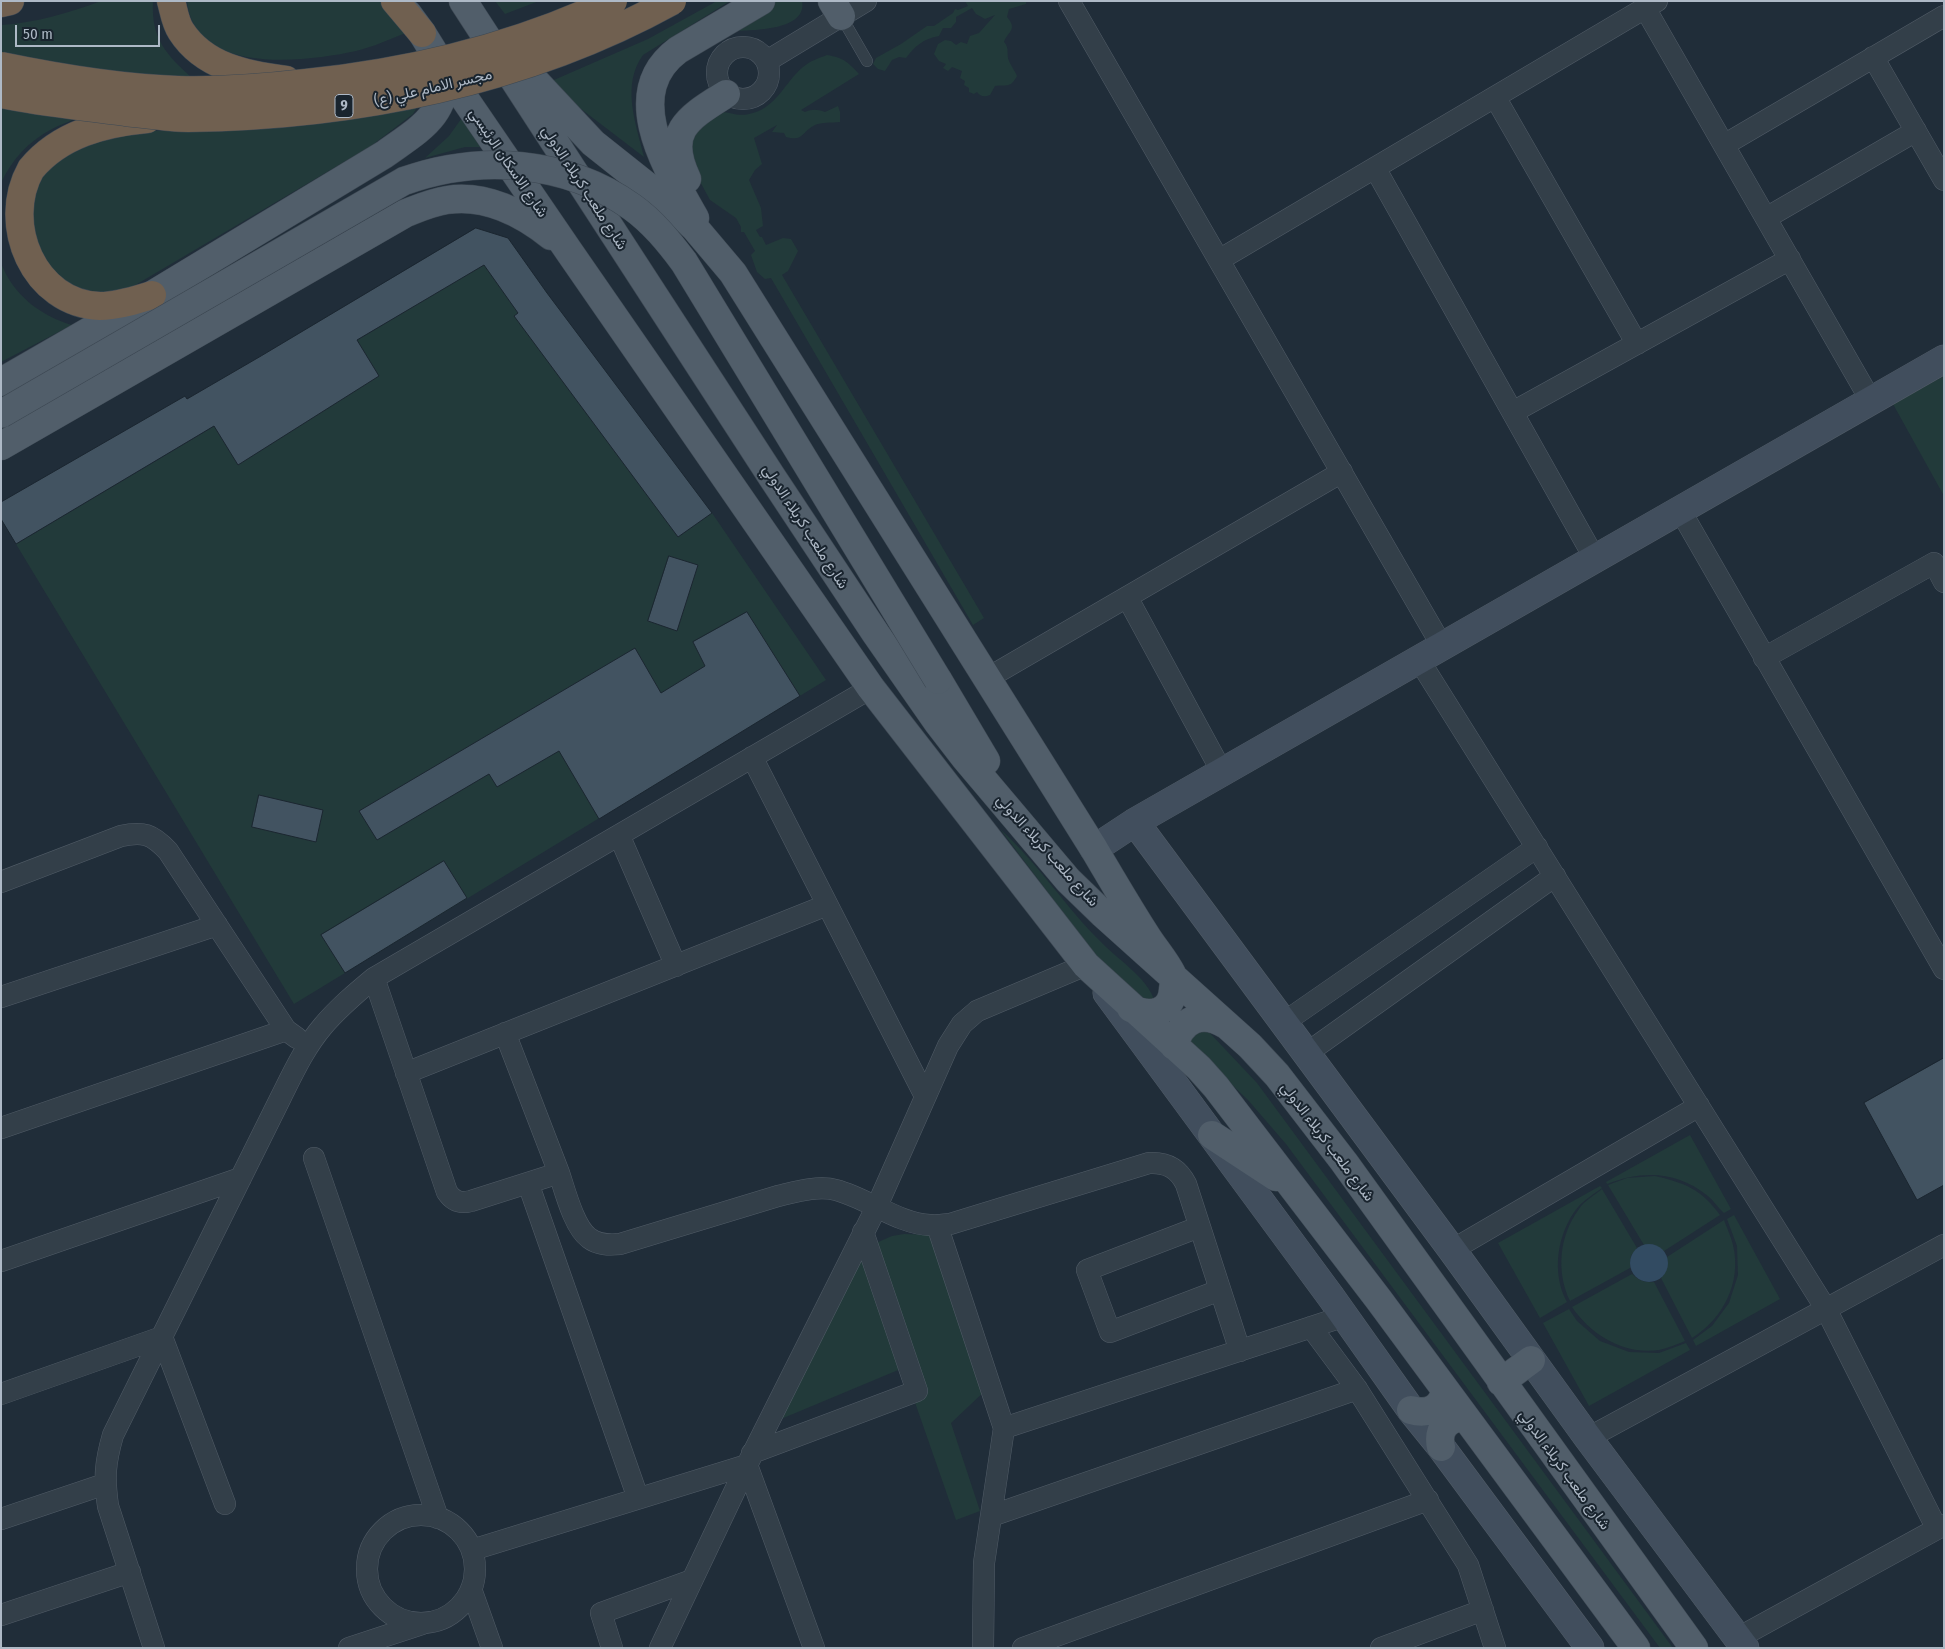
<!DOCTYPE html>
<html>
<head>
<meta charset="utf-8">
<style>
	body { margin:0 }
	#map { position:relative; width:1945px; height:1649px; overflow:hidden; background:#202d39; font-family:"Fira Sans Condensed",sans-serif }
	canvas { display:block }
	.frame { position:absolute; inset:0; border:2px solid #aeb9c6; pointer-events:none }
	.scale { position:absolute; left:15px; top:25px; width:145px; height:22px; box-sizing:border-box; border:2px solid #aeb9c6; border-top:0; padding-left:6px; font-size:15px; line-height:18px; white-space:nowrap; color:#aeb9c6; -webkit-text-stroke:4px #19242e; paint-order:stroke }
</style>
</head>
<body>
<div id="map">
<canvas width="1945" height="1649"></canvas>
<div class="frame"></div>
<div class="scale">50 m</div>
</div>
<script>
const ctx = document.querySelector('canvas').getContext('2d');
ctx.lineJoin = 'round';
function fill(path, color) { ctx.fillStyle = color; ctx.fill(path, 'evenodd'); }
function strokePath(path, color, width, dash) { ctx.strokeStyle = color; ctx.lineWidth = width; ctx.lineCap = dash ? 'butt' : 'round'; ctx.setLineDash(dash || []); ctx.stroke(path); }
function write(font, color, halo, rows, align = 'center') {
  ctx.font = font + ' "Fira Sans Condensed",Vazirmatn,sans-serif'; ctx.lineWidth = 4; ctx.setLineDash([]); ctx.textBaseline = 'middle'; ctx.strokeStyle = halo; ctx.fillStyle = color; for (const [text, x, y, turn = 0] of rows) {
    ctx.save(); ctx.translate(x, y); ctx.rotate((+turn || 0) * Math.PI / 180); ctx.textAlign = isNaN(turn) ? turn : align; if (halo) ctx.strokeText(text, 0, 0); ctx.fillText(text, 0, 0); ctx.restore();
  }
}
const green = new Path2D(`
	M101,1H153C151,39 166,54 192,78L104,71L1,55V25C35,23 69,13 101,1Z
	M187,1H380L406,33C390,39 373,47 356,51C305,62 195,76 187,1Z
	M495,1H539L505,14Z
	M717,1H730L643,55C621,85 636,124 644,157L547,83L648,39Z
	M772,1H802C808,31 751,30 734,31Z
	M965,1H1026V4L1009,9L1007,17C1018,30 1008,31 1004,42C1010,48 1006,55 1009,61C1011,66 1015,71 1017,76C1010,89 1007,84 995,86L990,95C984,97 981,97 977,92L974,94L969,92V88L964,85L965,81L960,78L962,71L952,67L948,71L943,68L946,64L939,61L934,54L938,44L945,40L951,41L956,45L961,42L967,44L970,36L979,33L995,15L985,19L976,14L972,8L956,17V22L951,28H943L939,36C923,39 915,46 906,58L899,57L892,60L885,71L878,69L873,64L876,58L901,44L927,26H934L953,13L955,9L958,10L968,6Z
	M827,55C844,58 848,62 859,74L801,110L805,112C812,109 817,109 825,112L838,106L840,112V122C831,123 822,122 815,125C802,131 804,142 786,137L784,133L772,132L777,125L754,138L762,164L755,170L749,180L761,208L763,226L756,230L760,237H762L766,245L783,238L791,239L798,251L788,271L782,275L984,618L973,625L771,278L765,279L757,272L751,255L755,251L744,232H741V227L736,218L710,200L685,154L686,137L719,112C731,111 735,117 749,114C776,109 784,83 803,67C810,61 819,58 827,55Z
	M415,105L416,109L413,114L371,146L132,287L111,292H93L73,286L56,276L35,246L31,194L38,179L82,142L150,131L192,130Z
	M1,107L74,119C67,123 59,125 52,129C29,141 12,159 1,183Z
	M464,115L485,147H465L425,158L449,136Z
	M513,246L547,293L712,513L826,680L294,1004L16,544L280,387Z
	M1,263C13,295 41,316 72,325L1,362Z
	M1944,376V496L1893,404Z
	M1000,829C1038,863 1066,908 1102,943C1118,960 1154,982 1155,1006L1125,994Z
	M1207,1030L1257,1083L1673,1648H1660L1286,1144L1248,1100L1206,1060L1190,1047L1187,1031Z
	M1690,1135L1731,1209L1724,1213C1718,1208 1714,1201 1708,1196C1677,1171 1643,1170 1607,1184L1606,1182Z
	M1655,1176C1685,1183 1701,1189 1720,1215L1664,1251L1652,1244L1644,1245L1608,1185L1627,1178Z
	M1600,1186L1602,1188C1594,1194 1584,1200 1578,1207C1557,1233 1551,1273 1567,1302L1540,1318L1498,1243Z
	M1602,1189L1637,1248L1631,1256L1630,1268L1570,1301C1556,1272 1559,1236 1579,1209C1584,1201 1595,1195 1602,1189Z
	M1734,1215L1780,1299L1696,1346L1693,1340L1712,1326L1729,1303L1738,1275L1737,1246L1727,1219Z
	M1724,1220C1727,1228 1731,1237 1733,1245C1742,1282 1723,1319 1692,1338L1661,1278C1666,1273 1668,1264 1667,1257Z
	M904,1234L934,1235L988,1388L951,1423L980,1511L956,1520L903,1368L781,1419L860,1250L892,1236Z
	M1632,1274C1638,1280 1645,1283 1654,1282L1685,1341C1677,1344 1668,1348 1659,1350C1624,1355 1591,1335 1572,1307Z
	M1569,1309L1577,1321L1600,1341L1629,1352L1659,1353L1686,1343L1690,1350L1589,1406L1543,1323Z`);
const water = new Path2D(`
	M1630 1263a19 19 0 1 1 38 0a19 19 0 1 1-38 0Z`);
const building = new Path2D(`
	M476,228L508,238L547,293L712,513L678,537L514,316L518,313L484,265L357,340L379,376L238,465L214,426L16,544L1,519V502L185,396L187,399L261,356Z
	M669,556L698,565L677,631L648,621Z
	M747,612L800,696L599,819L559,751L497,787L489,774L377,840L359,811L635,648L661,693L705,666L693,642Z
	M259,795L323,810L316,842L252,827Z
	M444,861L467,898L345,973L321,935Z
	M1944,1058V1185L1917,1200L1864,1103Z`);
const lane = new Path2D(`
	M841,16L867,61`);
const street = new Path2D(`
	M1069,1L1442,646
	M1645,8L1871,401
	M717 73a26 26 0 1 1 52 0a26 26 0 1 1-52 0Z
	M1873,57L1944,180
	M767,61L866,1
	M1495,97L1637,344
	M1724,145L1944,16
	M1375,168L1595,559
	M1766,218L1916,131
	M1219,260L1657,1
	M1513,412L1790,259
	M1680,510L1944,969
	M1127,597L1222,772
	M1764,658L1934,563L1944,582
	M1419,660L1826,1309L1937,1529
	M986,679L1342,472
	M752,757L925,1096
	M619,835L676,966
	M1,882L121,836C143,831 152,834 168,851L286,1030
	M374,978L447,1192C453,1201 460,1204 471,1201L559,1173C565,1191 574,1227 589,1238C598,1245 609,1245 620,1244L778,1196C795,1192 818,1185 836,1190C867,1198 899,1224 930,1225C937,1226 944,1224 950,1224L1149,1163C1166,1162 1178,1168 1186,1184L1240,1351
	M1,997L217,925
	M1283,1023L1537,847
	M505,1033L559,1173
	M1307,1053L1555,876
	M406,1073L827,905
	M1,1128L286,1030L297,1038
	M314,1158L438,1518
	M528,1183L638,1498
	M937,1225L1004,1428L984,1563L983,1648
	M1199,1227L1087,1270L1110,1332L1220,1290
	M1452,1250L1699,1106
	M1,1261L241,1178
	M1311,1327L1357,1389L1468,1565L1495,1648
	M1,1394L162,1337L225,1504
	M1004,1428L1345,1316
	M1588,1438L1944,1245
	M752,1453L917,1391L863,1232
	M367 1569a54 54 0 1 1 108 0a54 54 0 1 1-108 0Z
	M991,1516L1357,1389
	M1,1519L105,1484
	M472,1550L747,1465L814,1648
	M471,1589L492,1648
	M1,1615L130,1572
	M1738,1638L1944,1525
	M154,1648L108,1506C104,1477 105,1463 113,1435L281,1097C293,1073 305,1047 323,1026C338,1008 356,993 374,978L871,688
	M349,1648L422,1624
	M612,1648L601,1613L692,1580
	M660,1648L747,1465L877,1206L948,1046L962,1024L977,1011L1086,965
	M1023,1648L1428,1500
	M1381,1648L1483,1610`);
const secondary = new Path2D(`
	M1135,822L1452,1250L1588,1438L1745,1648
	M1094,849L1135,822L1944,359
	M1107,993L1331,1297L1411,1410L1441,1447L1590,1648`);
const primary = new Path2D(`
	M463,1L772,477L876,634L938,723L965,758L1068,880L1103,914L1250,1046L1277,1075L1344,1162L1694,1648
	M832,1L841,16
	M408,14L422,33L443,67L568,250L871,688L1086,965L1199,1068L1216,1087L1379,1300L1636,1648
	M522,67L593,143L671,205L695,228L733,273L1094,849C1111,878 1128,907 1146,935C1154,948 1165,960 1172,974C1174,978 1174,984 1173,989C1172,1013 1150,1018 1131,1008
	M687,179C664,131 688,118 726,94
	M695,218C668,170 619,94 678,50L761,1
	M1,382L152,295L385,154C418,130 451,114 443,67
	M1,446L406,213C419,208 433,202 447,200C485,194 523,213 551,236
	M938,680L986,761
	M1174,1046C1181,1019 1202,1010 1226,1025
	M1212,1135L1276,1177
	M1501,1382L1531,1360
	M1411,1410C1428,1415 1442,1408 1445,1391
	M1441,1447C1437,1429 1447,1418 1465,1417`);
const highway = new Path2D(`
	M171,1C174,11 175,22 181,31C204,67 247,75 286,80
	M395,1L422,33
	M1,3L10,1
	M147,119C104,123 60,134 31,169C0,224 34,304 100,306C118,306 135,300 152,295`);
const primaryBridge = new Path2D(`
	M1,414L404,181C479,154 566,160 632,207C653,222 669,242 684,262L938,680`);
const highwayBridge = new Path2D(`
	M1,66C59,78 118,88 178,90C221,91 264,88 306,83C412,72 516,47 613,1
	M1,94C42,103 83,106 125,112C146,114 167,118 188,118C355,116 525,82 672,1`);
const shields = [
	[344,106,18]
];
const shieldNames = [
	["9",344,106]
];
const streetNames = [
	["مجسر الامام علي (ع)",433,88,-13],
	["شارع الاسكان الرئيسي",508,163,56],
	["شارع ملعب كربلاء الدولي",584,188,57],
	["شارع ملعب كربلاء الدولي",805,527,57],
	["شارع ملعب كربلاء الدولي",1047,851,48],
	["شارع ملعب كربلاء الدولي",1327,1142,53],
	["شارع ملعب كربلاء الدولي",1564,1470,54]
];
fill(green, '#223a3a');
fill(water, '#324b62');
fill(building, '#425361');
strokePath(building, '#1b2630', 1);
strokePath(lane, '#515c67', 12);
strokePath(street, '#515c67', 22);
strokePath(secondary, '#515c67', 29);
strokePath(primary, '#3d4853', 29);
strokePath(highway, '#3e4954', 29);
strokePath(lane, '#333f49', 11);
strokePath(street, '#333f49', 21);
strokePath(secondary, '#414e5d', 28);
strokePath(primary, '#515e6a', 28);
strokePath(highway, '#706050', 28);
strokePath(primaryBridge, '#3d4853', 29, []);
strokePath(highwayBridge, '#3e4954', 29, []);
strokePath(primaryBridge, '#515e6a', 28);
strokePath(highwayBridge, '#706050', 28);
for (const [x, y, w] of shields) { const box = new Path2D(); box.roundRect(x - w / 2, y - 11.5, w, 23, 4); ctx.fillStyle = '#19242e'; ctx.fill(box); strokePath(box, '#aeb9c6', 1); }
write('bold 14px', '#aeb9c6', null, shieldNames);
write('15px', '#aeb9c6', '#19242e', streetNames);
</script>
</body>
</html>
